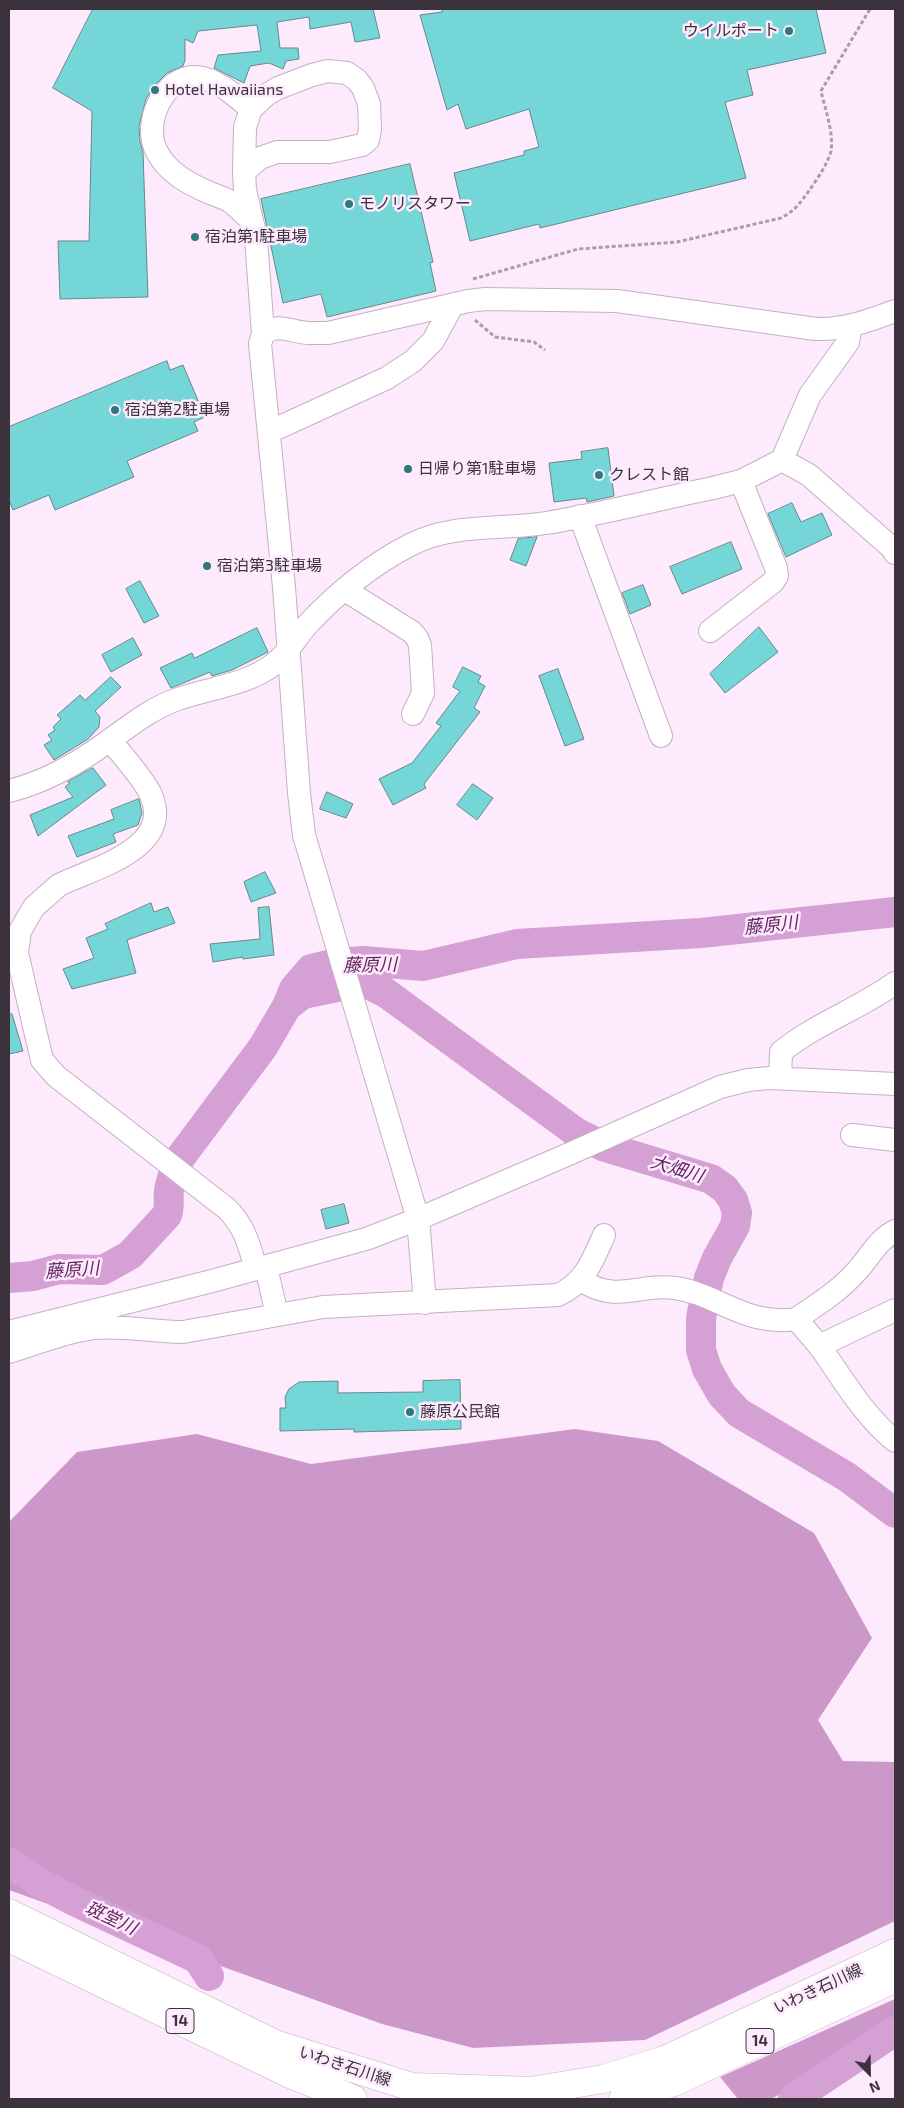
<!DOCTYPE html>
<html>
<head>
<meta charset="utf-8">
<style>
	body { margin:0 }
	#map { position:relative; width:904px; height:2108px; overflow:hidden; background:#fdeafc; font-family:"Exo 2",sans-serif }
	canvas { display:block }
	.frame { position:absolute; inset:0; border:10px solid #3b323b; pointer-events:none }
	.north { position:absolute; left:844px; top:2048px; width:50px; height:50px; -webkit-text-stroke:4px #fdeafc; paint-order:stroke; rotate:157deg; font-size:14px; font-weight:700; line-height:20px; text-align:center; color:#3b323b }
	.north::after { content:''; display:block; margin:auto; width:18px; height:22px; background:#3b323b; clip-path:polygon(50% 0,100% 100%,50% 72%,0 100%) }
</style>
</head>
<body>
<div id="map">
<canvas width="904" height="2108"></canvas>
<div class="frame"></div>
<div class="north">N</div>
</div>
<script>
const ctx = document.querySelector('canvas').getContext('2d');
ctx.lineJoin = 'round';
function fill(path, color) { ctx.fillStyle = color; ctx.fill(path, 'evenodd'); }
function strokePath(path, color, width, dash) { ctx.strokeStyle = color; ctx.lineWidth = width; ctx.lineCap = dash ? 'butt' : 'round'; ctx.setLineDash(dash || []); ctx.stroke(path); }
function write(font, color, halo, rows, align = 'center') {
  ctx.font = font + ' "Exo 2","Noto Sans JP",sans-serif'; ctx.lineWidth = 5; ctx.setLineDash([]); ctx.textBaseline = 'middle'; ctx.strokeStyle = halo; ctx.fillStyle = color; for (const [text, x, y, turn = 0] of rows) {
    ctx.save(); ctx.translate(x, y); ctx.rotate((+turn || 0) * Math.PI / 180); ctx.textAlign = isNaN(turn) ? turn : align; if (halo) ctx.strokeText(text, 0, 0); ctx.fillText(text, 0, 0); ctx.restore();
  }
}
const forest = new Path2D(`
	M575,1429L658,1441L814,1533L872,1638L818,1720L843,1761L895,1762V1921L645,2040L473,2048L382,2024L9,1890V1522L77,1452L197,1434L311,1464Z
	M895,1999V2032L771,2099H738L720,2077Z`);
const river = new Path2D(`
	M287,1006L303,994L342,986L356,978L386,993L577,1133L605,1147L711,1179L725,1189L733,1200L737,1213L735,1226L717,1258L709,1278L701,1318V1350L707,1369L722,1395L739,1413L847,1477L895,1513
	M9,1278L33,1276L59,1269L103,1270L130,1255L167,1215C170,1207 168,1199 169,1190C171,1179 175,1169 180,1158L263,1047L287,1006L294,989L311,969L336,963L364,961L423,966L517,944L701,933L895,912
	M9,1863L40,1883L74,1901L198,1959L209,1976
	M793,2099L895,2031`);
const building = new Path2D(`
	M93,9H373L380,38L355,42L351,22L310,29L309,17L277,22L280,48H298L299,59L286,61L283,69L269,63L250,66L244,83L214,68L218,55L261,51L257,25L198,31L193,43L185,39V60L183,66L167,73L154,86L146,99L139,126L140,142L143,152L148,297L60,299L58,241H89L92,111L53,88Z
	M442,9H816L826,53L747,70L753,95L725,102L746,178L540,228L539,224L470,241L454,173L524,155V151L539,147L529,109L466,129L458,104L447,110L420,15L442,12Z
	M410,164L433,262L430,263L436,291L327,317L321,294L283,303L261,199Z
	M167,361L170,370L183,365L205,417L194,422L198,431L127,461L134,477L55,510L49,495L13,510L9,500V427Z
	M608,448L614,496L587,502L586,498L554,502L549,463L582,459L581,452Z
	M792,503L801,522L822,513L832,535L786,557L768,514Z
	M537,537L526,566L510,560L518,539Z
	M731,542L742,569L682,594L670,567Z
	M140,581L159,616L144,623L126,589Z
	M643,585L651,605L630,614L622,593Z
	M759,627L778,652L725,693L710,674Z
	M257,628L268,652L232,670L212,676L210,672L171,688L160,668L192,653L194,658Z
	M133,638L142,655L111,672L102,655Z
	M463,667L481,676L478,682L485,686L474,708L480,712L424,784L426,788L393,805L379,779L412,763L441,726L436,723L460,691L453,687Z
	M558,669L584,739L565,746L539,676Z
	M111,677L121,687L95,711L100,717L99,727L88,739L54,760L44,745L52,740L48,735L55,730L53,727L61,719L57,715L80,695L85,700Z
	M93,768L106,785L38,836L30,815L73,797L65,787L70,783L68,782Z
	M473,784L493,798L477,820L457,805Z
	M327,792L353,804L346,818L320,809Z
	M139,799L142,813L138,825L113,834L116,842L77,857L68,836L114,819L111,810Z
	M265,872L276,893L251,902L244,882Z
	M151,903L154,912L168,907L175,923L127,940L136,973L72,989L63,969L94,958L86,938L108,929L105,924Z
	M269,907L274,955L243,959V957L213,962L210,944L260,939L258,908Z
	M12,1014L23,1051L9,1054V1015Z
	M344,1204L349,1223L326,1229L321,1210Z
	M460,1380L461,1429L354,1432V1429L280,1431V1408H286L285,1397L289,1389L299,1382L338,1381V1393L423,1392V1381Z`);
const path = new Path2D(`
	M473,279L578,249L677,242L781,218C788,214 794,210 799,204C808,193 828,165 831,151C834,133 825,109 821,91L870,9
	M475,320L495,337L534,342L545,350`);
const minor = new Path2D(`
	M244,172L260,158L277,152H330L362,145L368,140L370,129L369,104L363,88L357,80L347,73L328,71L312,75L278,88L266,95L251,109L245,127L244,172L245,190L256,238L263,334L260,344L284,587L299,793L304,835L418,1219L425,1303
	M251,220C244,214 238,207 231,202C225,198 217,196 210,193C189,184 168,173 157,152C142,124 163,76 196,77C216,78 237,97 251,109
	M263,334C278,322 291,332 308,333C314,333 321,333 328,333L468,301L485,299L617,301L816,329C844,330 868,321 895,311
	M269,432L387,378L413,361L433,341L452,306
	M782,460L809,475L892,548L895,553
	M580,516L661,736
	M345,590L412,632L417,638L420,645L423,693L413,714
	M710,631L773,582L777,576L776,568L741,481
	M110,740C122,755 144,779 151,795C174,849 93,868 59,885L34,907L20,931L17,953L42,1060L56,1076L226,1208C245,1226 249,1245 256,1269
	M9,791C46,782 80,762 110,740C132,724 152,708 178,699C209,688 247,685 274,664C288,654 296,637 307,625C336,594 373,564 410,545C452,523 501,530 546,523C602,514 658,499 713,488L741,481L782,460L810,395L848,342L851,327
	M780,1078L781,1052C815,1024 859,1009 895,983
	M852,1135L895,1140
	M266,1267L277,1315
	M581,1280C616,1304 639,1283 675,1288C718,1294 746,1327 796,1319C804,1328 813,1338 821,1348C844,1381 864,1416 895,1441
	M796,1319C817,1305 839,1291 855,1273C869,1259 877,1240 895,1231
	M9,1332L212,1281L366,1239L418,1219L569,1154L720,1087L748,1080L770,1078L895,1084
	M819,1346L895,1310
	M9,1352C36,1344 66,1331 94,1328C124,1325 153,1332 183,1332L323,1307L558,1295C585,1283 593,1260 604,1235`);
const major = new Path2D(`
	M9,1913L275,2044L412,2087L531,2091L603,2079L665,2060L895,1953
	M9,1938L290,2074L353,2099
	M623,2099L674,2082L895,1978`);
const markers = [
	[789,31,5,"#30797b"],
	[155,90,5,"#30797b"],
	[349,204,5,"#30797b"],
	[195,237,5,"#30797b"],
	[115,410,5,"#30797b"],
	[408,469,5,"#30797b"],
	[599,475,5,"#30797b"],
	[207,566,5,"#30797b"],
	[410,1412,5,"#30797b"]
];
const shields = [
	[180,2021,28],
	[760,2041,28]
];
const shieldNames = [
	["14",180,2021],
	["14",760,2041]
];
const poiNames = [
	["ウイルポート",779,31,"right"],
	["Hotel Hawaiians",165,90],
	["モノリスタワー",359,204],
	["宿泊第1駐車場",205,237],
	["宿泊第2駐車場",125,410],
	["日帰り第1駐車場",418,469],
	["クレスト館",609,475],
	["宿泊第3駐車場",217,566],
	["藤原公民館",420,1412]
];
const streetNames = [
	["いわき石川線",818,1989,-25],
	["いわき石川線",345,2066,18]
];
const waterNames = [
	["藤原川",771,925,-6],
	["藤原川",370,965,-1],
	["大畑川",677,1169,17],
	["藤原川",72,1270,-4],
	["斑堂川",111,1918,25]
];
fill(forest, '#cc98ca');
strokePath(river, '#d5a0d3', 30);
fill(building, '#75d6d7');
strokePath(building, '#66898a', 1);
strokePath(minor, '#c6afc4', 24);
strokePath(major, '#c6afc4', 29);
strokePath(path, '#ab9caa', 3, [4, 2.5]);
strokePath(minor, '#fff', 22);
strokePath(major, '#fff', 28);
for (const [x, y, r, color] of markers) { const dot = new Path2D(); dot.arc(x, y, r, 0, 2 * Math.PI); ctx.fillStyle = color; ctx.fill(dot); strokePath(dot, '#fdeafc', 2); }
for (const [x, y, w] of shields) { const box = new Path2D(); box.roundRect(x - w / 2, y - 12.5, w, 25, 4); ctx.fillStyle = '#fdeafc'; ctx.fill(box); strokePath(box, '#3b323b', 1); }
write('bold 15px', '#3b323b', null, shieldNames);
write('16px', '#3b323b', '#fdeafc', poiNames, 'left');
write('16px', '#3b323b', '#fdeafc', streetNames);
write('italic 18px', '#632563', '#fdeafc', waterNames);
</script>
</body>
</html>
